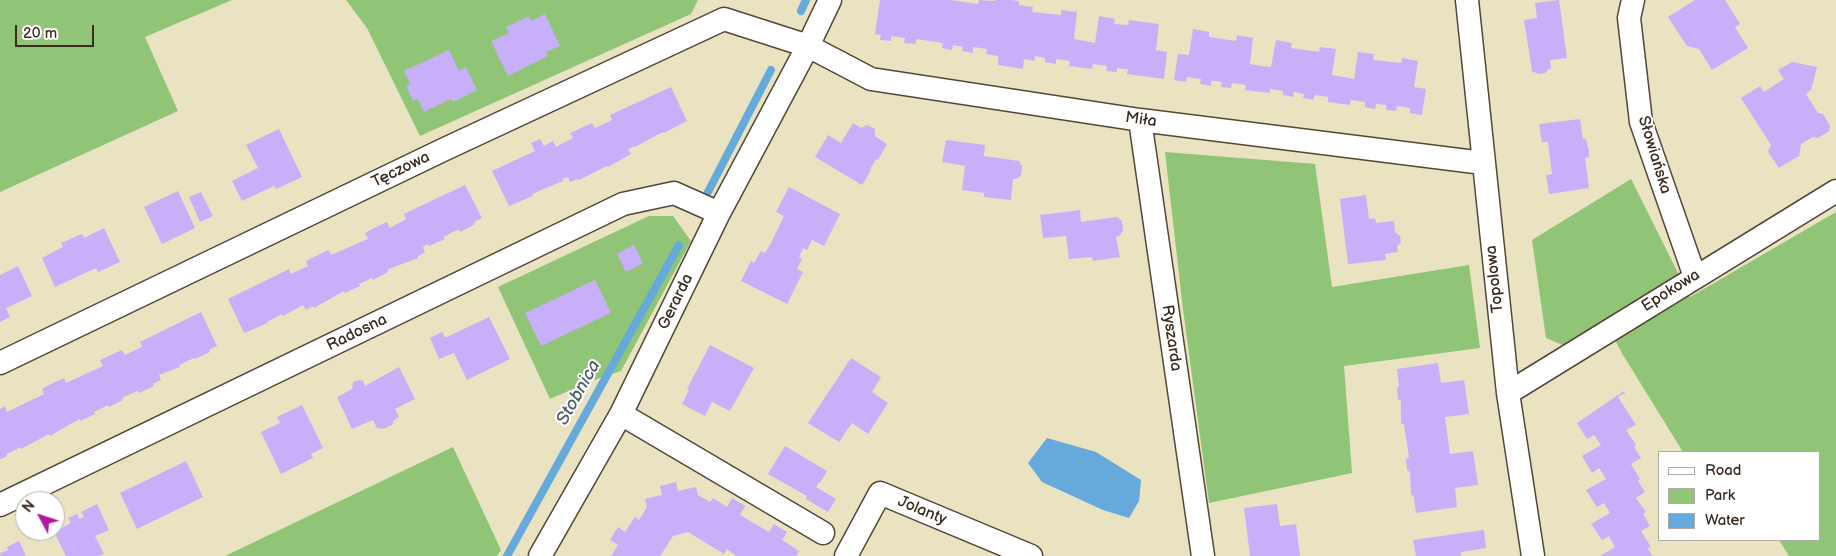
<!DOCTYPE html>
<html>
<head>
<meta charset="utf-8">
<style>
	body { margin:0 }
	#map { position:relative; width:1836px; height:556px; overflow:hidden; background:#e9e3c2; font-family:"Balsamiq Sans",sans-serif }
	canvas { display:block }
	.legend { position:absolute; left:1658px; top:451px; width:162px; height:90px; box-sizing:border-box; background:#fff; border:1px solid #b1aaa5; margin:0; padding:6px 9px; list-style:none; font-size:15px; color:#3b2a1e }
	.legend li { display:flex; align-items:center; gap:10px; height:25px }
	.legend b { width:25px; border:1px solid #b1aaa5 }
	.north { position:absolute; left:15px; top:491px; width:50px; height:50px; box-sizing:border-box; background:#fff; border:1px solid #b1aaa5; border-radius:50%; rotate:310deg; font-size:14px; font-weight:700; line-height:20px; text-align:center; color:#3b2a1e }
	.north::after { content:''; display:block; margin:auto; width:18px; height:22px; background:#b5179e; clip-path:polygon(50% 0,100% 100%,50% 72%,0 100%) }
	.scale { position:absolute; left:15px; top:25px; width:79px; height:22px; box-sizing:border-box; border:2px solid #3b2a1e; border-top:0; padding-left:6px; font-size:15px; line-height:18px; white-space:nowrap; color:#3b2a1e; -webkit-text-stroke:4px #fff; paint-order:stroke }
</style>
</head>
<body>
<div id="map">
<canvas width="1836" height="556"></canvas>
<ul class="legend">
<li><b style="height:6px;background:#fff"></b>Road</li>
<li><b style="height:14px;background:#90c476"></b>Park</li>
<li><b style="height:14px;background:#66a9db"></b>Water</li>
</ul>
<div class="north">N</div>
<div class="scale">20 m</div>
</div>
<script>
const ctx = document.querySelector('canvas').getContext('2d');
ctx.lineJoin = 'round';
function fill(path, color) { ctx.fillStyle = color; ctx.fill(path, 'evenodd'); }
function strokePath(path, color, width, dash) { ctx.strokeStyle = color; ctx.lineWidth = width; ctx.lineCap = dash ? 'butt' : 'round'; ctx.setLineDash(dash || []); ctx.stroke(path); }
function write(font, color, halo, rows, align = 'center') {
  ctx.font = font + ' "Balsamiq Sans",sans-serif'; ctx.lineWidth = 4; ctx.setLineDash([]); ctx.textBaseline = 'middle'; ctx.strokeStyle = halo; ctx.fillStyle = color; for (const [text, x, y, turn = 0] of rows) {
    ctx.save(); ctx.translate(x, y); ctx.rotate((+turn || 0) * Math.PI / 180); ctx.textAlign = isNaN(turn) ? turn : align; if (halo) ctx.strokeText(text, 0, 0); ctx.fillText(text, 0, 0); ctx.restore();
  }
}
const green = new Path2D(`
	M0,0H232L145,37L178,111L0,192Z
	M346,0H698L691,14L420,136L367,28Z
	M1165,152L1315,164L1332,287L1469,265L1480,348L1344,366L1352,473L1209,503L1183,309Z
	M1631,179L1690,297L1836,212V556H1789L1779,540H1820V452H1683L1623,355L1605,322L1565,346L1546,338L1532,240Z
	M649,216H673L691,241L621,371L594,380L550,399L498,287Z
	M453,447L501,550L497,556H225Z`);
const water = new Path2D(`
	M1047,438L1096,452L1141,480L1139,501L1129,518L1103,510L1042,482L1028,463Z`);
const stream = new Path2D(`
	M801,11L806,0
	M708,192L771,70
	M507,556L679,245`);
const building = new Path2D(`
	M880,0H950L978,4L979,0L995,1V0H1010L1019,1V5L1033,7L1032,12L1061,15V10L1077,12L1074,39L1095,43L1099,16L1115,19L1114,24L1128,25L1129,20L1159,24L1156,50L1167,52L1164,79L1127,74L1128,69H1123L1117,68V72L1106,71L1107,66L1093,64L1092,69L1069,66L1070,61L1056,59V64L1045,62V58L1035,56L1034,61L1024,59L1023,69L998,65V56L986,54L987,49L973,47V53L962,51L963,47L953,45L952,50L942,48L943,43L916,39V44L904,43L905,38L891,36V41L880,40L881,35L875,34Z
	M1559,0L1567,58L1550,60L1551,69H1549L1545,73L1538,74L1532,71L1524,20L1537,18L1535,3Z
	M1695,0H1725L1740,24L1735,27L1748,48L1712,70L1699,49L1687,46L1668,17Z
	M545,14L560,46L546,52L548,56L508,76L491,41L509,33L506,27L529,16L531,21Z
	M1193,29L1209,32V37L1236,41L1237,35L1253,38L1250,64L1261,66L1271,67L1276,40L1292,43L1291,48L1319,52L1320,47L1336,49L1332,75L1354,79L1358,52L1374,54L1373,60L1401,63L1402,58L1418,61L1414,87L1426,89L1422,115L1410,113V108L1397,106L1396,111L1386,110V105L1376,104L1375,109L1365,107V102L1351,100L1350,105L1328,102V97L1315,95L1313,100L1303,98L1304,94L1294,92L1293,97L1283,95V91L1270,89V93L1245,90L1246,85L1232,83L1231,88L1221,87L1222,82L1216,81H1211V86L1200,84L1201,79L1187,77L1186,82L1174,80L1178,54L1189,55Z
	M449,50L459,71L466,67L477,90L453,102L451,99L424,112L418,99L413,101L406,86L410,84L404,71Z
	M1792,62L1817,67L1811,90L1806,94L1818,113L1823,114L1830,126L1829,131L1818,138L1813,137L1801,144L1799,156L1779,168L1768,152L1771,145L1741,98L1760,86L1764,92L1784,79L1778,70Z
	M671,87L687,121L664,133L663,132L657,135L635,147V146L628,149L631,154L608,167L607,166L579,180L578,179L570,182L568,177L562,179L563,181L532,194L533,196L509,206L492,171L535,151L531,143L540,139L544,146L553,141L556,147L573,138L570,133L592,123L595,128L612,120L610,115Z
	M1580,119L1583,139H1586L1589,151V157L1585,158L1589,188L1549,194L1546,175L1552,174L1548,142H1542L1539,124Z
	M853,123L861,128L867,125L875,129V136L887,144L878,160L876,159L870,169L871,170L862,185L815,157L828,135L841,143Z
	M279,129L302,177L276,189L274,186L242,201L232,181L258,168L246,145Z
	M946,140L985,145L984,156L1019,161L1022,166L1021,176L1016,179H1013L1011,200L984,197V193L962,190L965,166L942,162Z
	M465,185L482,218L474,222L475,224L460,232L459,230H457L443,237L445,239L429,246L428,244L423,247L425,252L418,256V258L389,269L387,271L388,272L373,280L372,278L359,284L360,286L345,293L344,291L314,308L313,306L306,310L303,305L283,316L282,314L267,322L268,323L244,333L228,299L289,269L291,274L308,266L306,261L328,250L331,255L368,239L365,233L376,227L387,222L390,228L406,219L404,214Z
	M789,187L840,214L824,246L812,240L807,250L803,248L799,257L802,259L797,269L803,272L787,304L741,281L751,261L754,263L761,251L765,253L771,243L784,216L776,212Z
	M178,191L195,228L162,244L144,207Z
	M201,192L213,216L200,222L189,197Z
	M1366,195L1369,219L1375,218L1376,223L1394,221L1395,232L1400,236L1401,242L1397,247L1398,252L1385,254L1386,260L1348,264L1340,199Z
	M1080,210L1081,222L1117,217L1122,221L1123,231L1119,236L1116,237L1120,257L1093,261L1092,257L1069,259L1066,236L1043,238L1040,215Z
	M104,228L120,262L98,272L96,268L55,287L42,258L63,247L61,243L82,234L84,238Z
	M634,245L643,263L626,272L617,254Z
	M18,266L32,296L6,308L10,317L0,322V275Z
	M595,280L611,313L541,346L525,313Z
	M201,312L217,346L209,350L210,352L195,359L194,358L179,365L180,367L159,375L161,380L153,384L154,386L139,393L138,391L130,394L122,398L123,400L109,407L108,405L94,412L95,414L80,421V419L72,423L50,436L49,434L21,449V447L7,454L6,457L0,459V409L5,406L7,412L44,394L42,389L53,383L64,378L66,383L103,366L100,360L122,350L125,355L142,347L140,342Z
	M489,317L510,359L467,380L454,353L439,359L430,338L442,332L445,337H447Z
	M710,345L754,368L730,411L712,402L705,416L682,404L689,390L687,389Z
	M851,358L881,377L872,392L888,403L868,434L852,423L839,442L808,423Z
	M1438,363L1441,383L1464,380L1469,414L1445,417L1450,454L1473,451L1478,485L1455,488L1457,507L1416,513L1414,497L1411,494L1410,472L1407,470L1406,459L1409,457L1404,425L1401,423V401L1398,399L1397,388L1399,385L1397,369Z
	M399,367L415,399L395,409L399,417L394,420L392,425L383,429L377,428L373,420L352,429L337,397L352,389L353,382L359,380L363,381L365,386Z
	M1624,391L1625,393L1618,397L1636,425L1626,430L1636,445L1634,447L1641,458L1631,464L1640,479L1638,481L1645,492L1636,498L1646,512L1643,514L1650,526L1641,531L1651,547L1647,548L1653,556H1600L1615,547L1609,536L1602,540L1591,524L1610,513L1604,503L1597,507L1586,490L1606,479L1599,468L1592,473L1582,456L1601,445L1594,435L1587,439L1577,423Z
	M302,405L323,448L311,454L313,458L281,474L261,432L280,423L277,417Z
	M785,446L827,471L820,483L819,482L816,487L836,499L828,512L806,499L807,496L768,474Z
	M186,461L203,497L137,529L120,493Z
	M676,482L678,491L696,487L698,495L710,502L713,498L727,507L732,498L745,506L740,515L769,532L774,524L787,532L782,540L799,551L796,556H736L727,549L724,554L688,532L673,536L660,556H611L618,545L610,540L618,527L625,532L635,517L639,520L647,507L645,499L662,495L660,486Z
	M97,504L109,530L95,536L104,554L99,556H66L54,532L71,523L68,518L77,514L79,519L84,517L81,512Z
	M1277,504L1280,526L1296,524L1300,556H1250L1244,508Z
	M1484,530L1486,548L1461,552V556H1416L1413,540Z
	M19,541L26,556H0V553L8,550L7,547Z`);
const minor = new Path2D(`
	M1467,0L1508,393L1533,556
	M1633,0L1629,18L1641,122L1695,277
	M1140,120L1203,556
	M0,363L445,149L724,19L808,46L871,79L1140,120L1483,163
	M1508,393L1836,191
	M621,414L823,533
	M0,505L623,204L674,193L719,213
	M540,556L621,414L719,213L808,46L830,0
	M846,556L880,493L1031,556`);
const streetNames = [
	["Miła",1141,120,8],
	["Słowiańska",1654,155,73],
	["Tęczowa",401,170,-26],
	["Topolowa",1495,279,-96],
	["Epokowa",1671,291,-32],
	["Gerarda",676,302,-64],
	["Radosna",357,333,-26],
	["Ryszarda",1171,338,82],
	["Jolanty",922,511,23]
];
const waterNames = [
	["Stobnica",579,393,-61]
];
fill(green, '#90c476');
fill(water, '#66a9db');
strokePath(stream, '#66a9db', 8);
fill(building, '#c7b0f9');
strokePath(minor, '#554637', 25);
strokePath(minor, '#fff', 22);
write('16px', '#3b2a1e', '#fff', streetNames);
write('italic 18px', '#4c5d6a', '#fff', waterNames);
</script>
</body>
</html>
